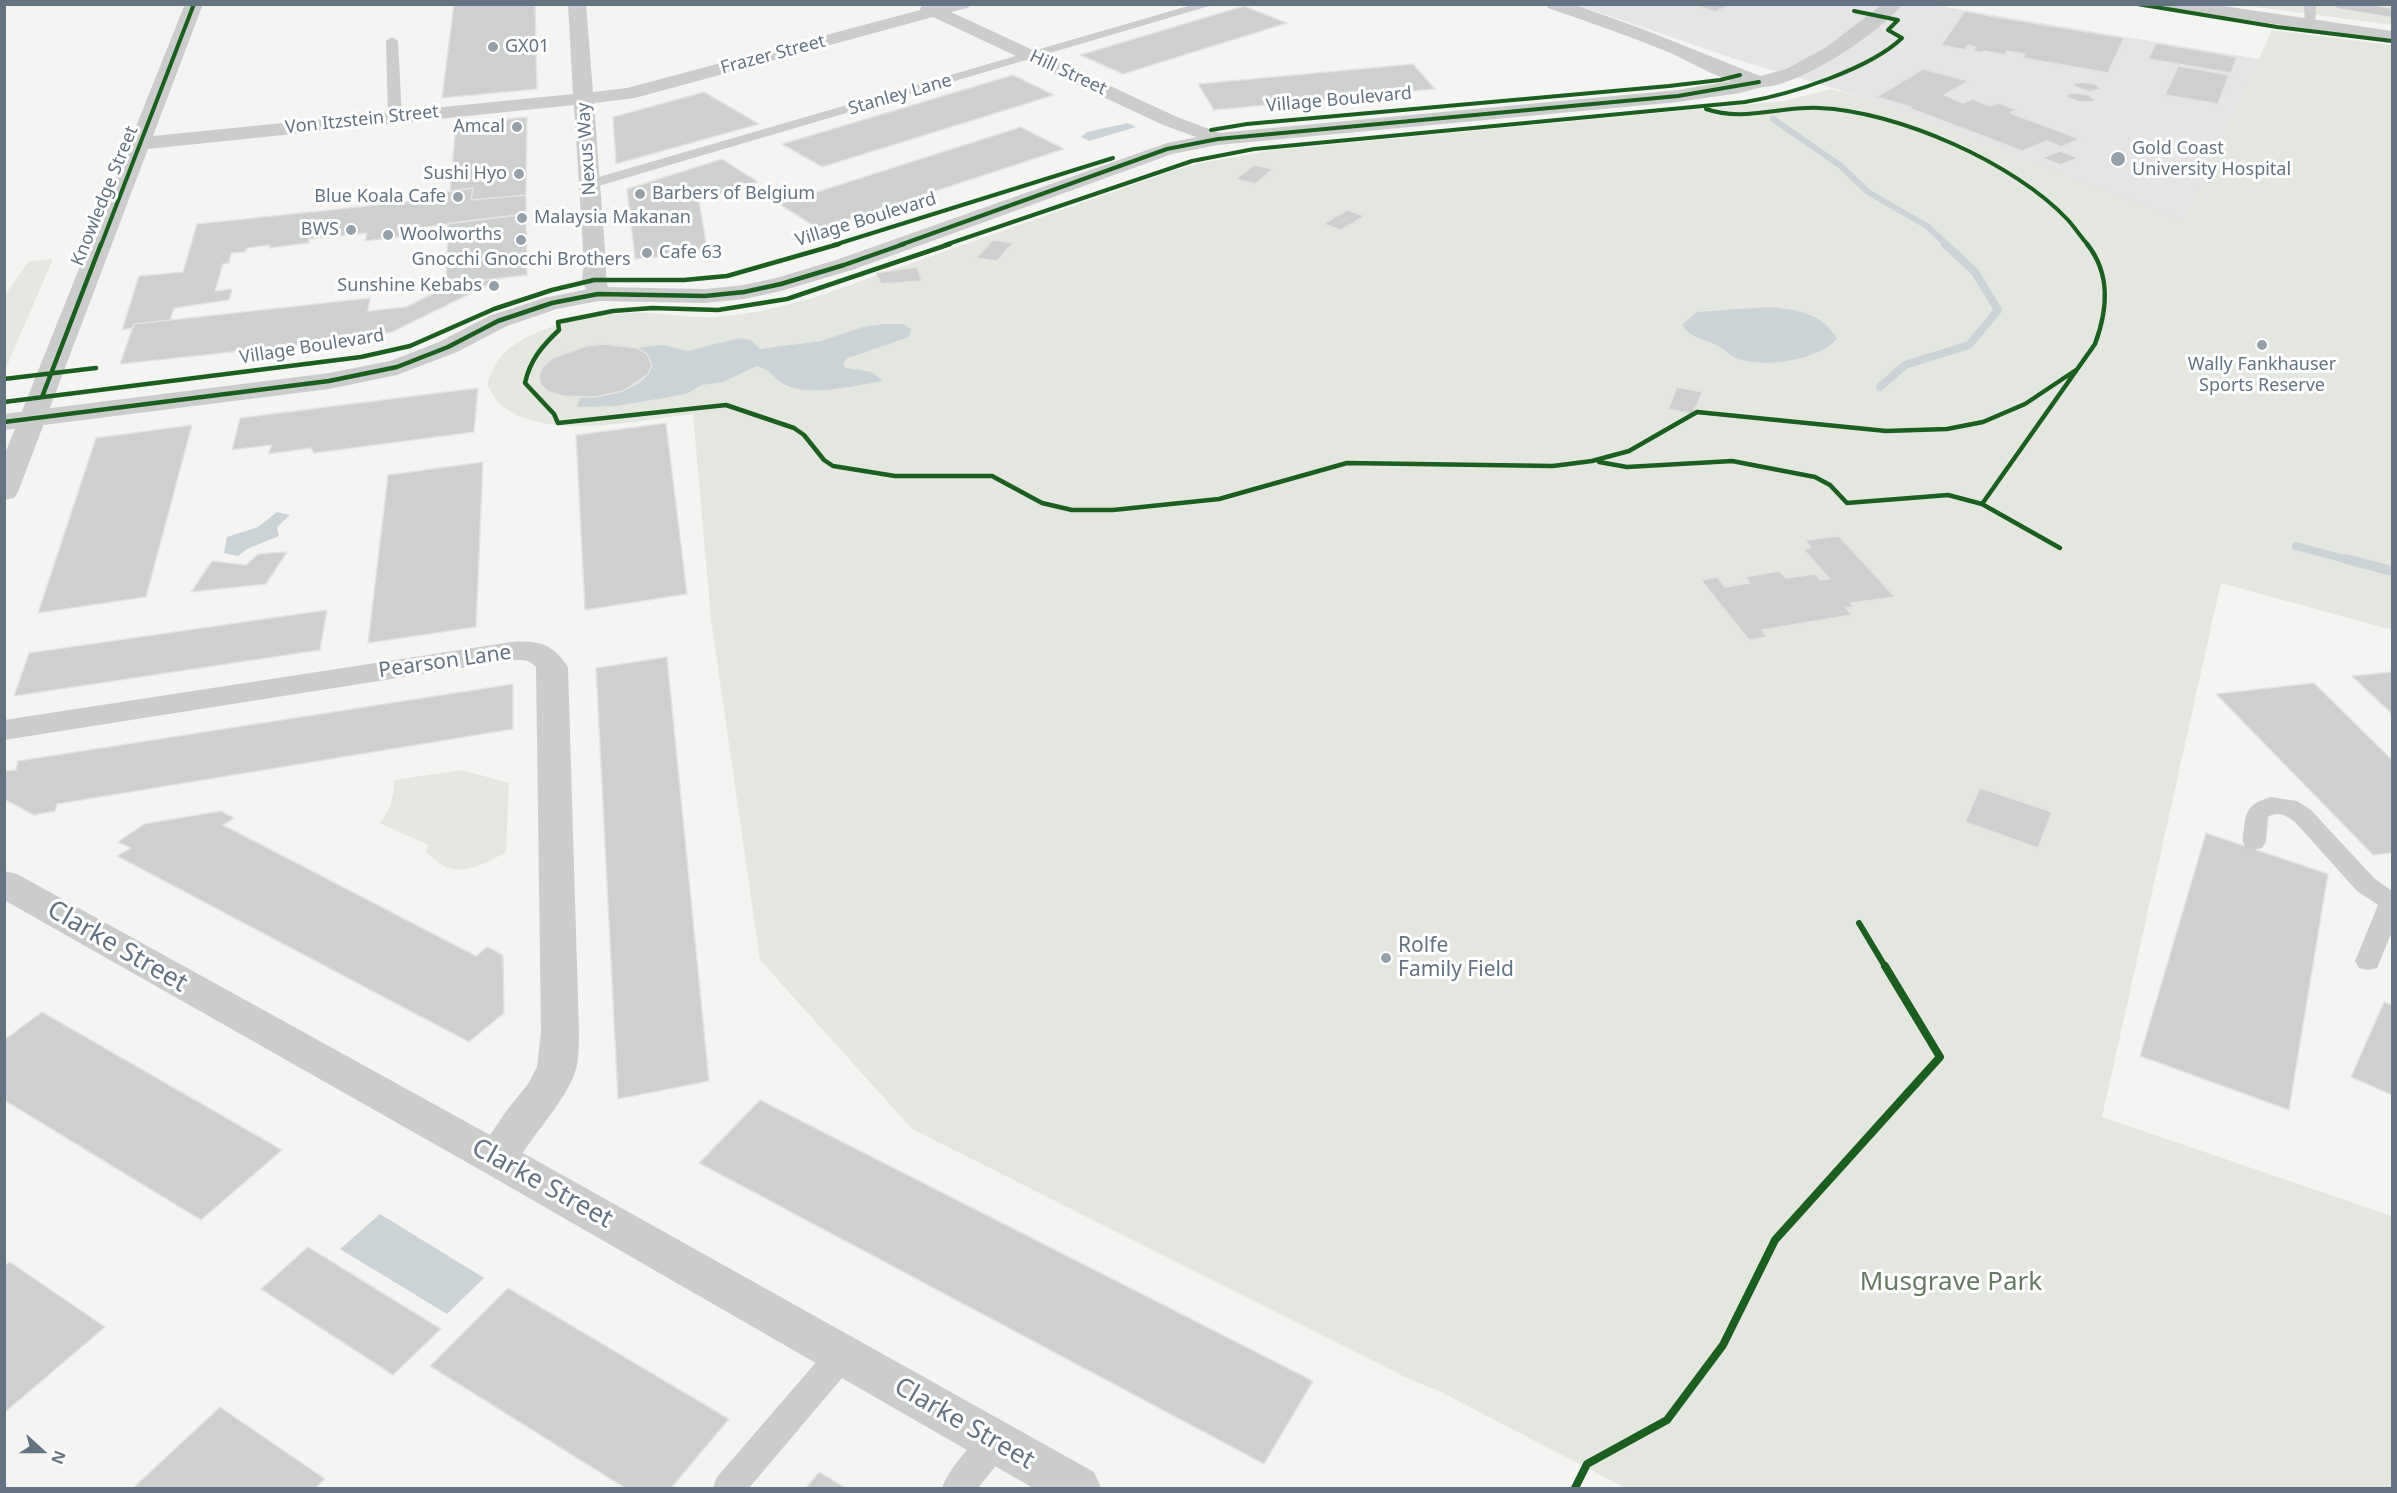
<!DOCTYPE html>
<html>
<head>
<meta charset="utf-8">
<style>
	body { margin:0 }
	#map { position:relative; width:2397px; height:1493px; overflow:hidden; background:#f4f4f2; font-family:"Noto Sans",sans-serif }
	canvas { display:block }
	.frame { position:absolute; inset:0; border:6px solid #637382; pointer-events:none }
	.north { position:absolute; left:12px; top:1421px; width:60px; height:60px; -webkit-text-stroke:4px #fff; paint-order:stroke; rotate:111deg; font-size:16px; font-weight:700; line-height:24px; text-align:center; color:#637382 }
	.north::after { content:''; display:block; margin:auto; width:21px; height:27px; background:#637382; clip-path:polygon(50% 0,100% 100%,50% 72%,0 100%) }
</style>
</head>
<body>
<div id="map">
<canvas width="2397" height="1493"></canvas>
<div class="frame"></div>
<div class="north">N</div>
</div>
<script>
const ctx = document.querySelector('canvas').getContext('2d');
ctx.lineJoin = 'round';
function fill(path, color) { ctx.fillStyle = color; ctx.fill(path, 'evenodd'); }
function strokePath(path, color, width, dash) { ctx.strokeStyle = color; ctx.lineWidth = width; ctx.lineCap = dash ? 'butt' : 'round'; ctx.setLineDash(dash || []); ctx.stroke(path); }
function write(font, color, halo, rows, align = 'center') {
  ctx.font = font + ' "Noto Sans",sans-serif'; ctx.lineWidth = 6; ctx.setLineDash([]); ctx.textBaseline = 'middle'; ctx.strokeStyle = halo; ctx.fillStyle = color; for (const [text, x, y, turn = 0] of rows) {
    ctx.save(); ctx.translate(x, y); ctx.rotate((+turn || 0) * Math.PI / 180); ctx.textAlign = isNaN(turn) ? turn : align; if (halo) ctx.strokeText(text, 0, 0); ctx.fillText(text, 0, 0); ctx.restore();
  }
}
const built = new Path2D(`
	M1578,5H1933L2259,59L2184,222L1863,97L1738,60Z`);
const green = new Path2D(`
	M2242,5H2392V25Z
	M2272,30L2392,45V630L2221,583L2102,1117L2392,1216V1488H1625L1441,1392L1411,1380L912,1129L760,960L711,619L693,414C639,420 542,443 499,403C494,399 491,390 487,384C490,377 493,369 497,362C522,324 607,311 650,313C671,314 692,318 714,317C748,315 780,307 813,298L1169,172L1201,163L1274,150L1784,101L1831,89L1863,97L2184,221Z
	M53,259L5,370V295L29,261Z
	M462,770L509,783L506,852C490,861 465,876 446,867C439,864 432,857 426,853L428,845L380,823C391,809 394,798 394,780Z`);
const water = new Path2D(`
	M1128,123L1136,127L1089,141L1081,137L1087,132Z
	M1767,307C1795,309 1822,312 1837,339C1817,361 1758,370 1732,356C1727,353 1723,348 1717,345C1704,339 1690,338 1682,325L1697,312Z
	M883,324H903L911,329L909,337L848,358L843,363L846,368L872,372L883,381C857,385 808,398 784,384C772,377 773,371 757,366L723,382L702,385L686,394L616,406L577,407L580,398C602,397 655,390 651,360L637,348L663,345L687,351L739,338L751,340L760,349L821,341L863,327Z
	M277,512L290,515L277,527L279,536L247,549L238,556L224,553L227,537L258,527Z
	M380,1214L484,1278L447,1314L340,1249Z`);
const streamFar2 = new Path2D(`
	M1773,119L1841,166L1868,192L1927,226L1947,245`);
const streamFar1 = new Path2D(`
	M1880,387L1905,365L1969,345L1998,310L1975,272L1945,244
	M2296,546L2352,561`);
const stream = new Path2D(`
	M2346,559L2392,571`);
const building = new Path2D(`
	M454,4H535L537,89L442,98Z
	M1693,4H1724L1729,6L1715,12Z
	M1244,6L1287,23L1123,74L1080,55Z
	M1965,11L1990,16L2124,38L2108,73L2023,58L2025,54L2007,51L2005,55L1984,51L1983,53L1973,51L1976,47L1968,45L1965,50L1941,45Z
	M2156,43L2237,57L2231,73L2148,59Z
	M1413,64L1435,89L1214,110L1198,84Z
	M2178,66L2229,75L2218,104L2165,95Z
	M1923,69L1969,81L1944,95L1963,103L1973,99L1990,106L1999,103L2018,110L2010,113L2080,139L2061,147L2047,141L2022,151L1909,108L1911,107L1876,97Z
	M1013,75L1054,95L822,167L782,144Z
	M2081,82L2095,84L2101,89L2090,92L2073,86L2075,83Z
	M704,92L759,124L616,164L613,117Z
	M2075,93L2089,95L2095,100L2092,102H2079L2067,97L2068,94Z
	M527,117L526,195L471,200L473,188L450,191L456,124Z
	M1021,127L1064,149L819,229L779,204Z
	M2060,151L2078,158L2061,165L2042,158Z
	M722,159L758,182L699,201L708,253L635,259L627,189Z
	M1254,165L1273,169L1255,184L1236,179Z
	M473,188L471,200L526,195V214L417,228L415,235L365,241L367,233L309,239V243L269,248L270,245L247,248L245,252L231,253L229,263L223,264L215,291L232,289L229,300L174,308L170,320L134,324L133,328L122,330L139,276L183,272L197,224L443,198L444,192Z
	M1347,210L1365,216L1341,230L1323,224Z
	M526,214L527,275L446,285L448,223Z
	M993,240L1013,243L997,261L976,258Z
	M917,267L922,281L881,284L876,273Z
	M502,278L392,332L363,338L120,364L134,324L370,298L368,311L406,307L453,284Z
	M604,344L637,348L647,354L652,365L648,374L623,391L595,397L563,396L549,392L541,385L539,376L543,367L553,358L586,346Z
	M1677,387L1703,392L1692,414L1668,409Z
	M478,388L474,432L314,453L311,448L269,454L271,445L232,450L240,418Z
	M666,423L687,594L585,610L576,435Z
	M192,425L146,597L38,613L96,438Z
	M483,462L476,627L368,643L388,475Z
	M1839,536L1895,597L1851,603L1854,607L1846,608L1852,615L1762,630L1767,637L1749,640L1701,580L1717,577L1725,587L1750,583L1745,577L1779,571L1786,578L1815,574L1820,580L1830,579L1803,549L1811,548L1805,540Z
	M287,552L266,584L191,592L212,561L246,565L258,554Z
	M327,610L320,650L14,696L29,653Z
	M667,657L709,1081L618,1099L596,668Z
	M2392,672V714L2352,676Z
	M2314,683L2392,760V853L2373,855L2216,694Z
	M513,684V729L57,804L55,811L34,815L4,799V771L16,770L18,761Z
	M1980,788L2052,812L2038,848L1965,822Z
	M221,811L234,818L223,825L476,956L487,947L503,955L504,1013L469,1042L117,856L131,848L118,842L144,824Z
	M2206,833L2328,874L2289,1110L2140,1056Z
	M2384,1002L2392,1005V1095L2351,1077Z
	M42,1012L282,1150L201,1220L4,1100V1040Z
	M760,1100L1313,1381L1264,1464L699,1163Z
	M308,1247L441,1329L393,1375L261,1289Z
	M10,1262L105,1327L4,1413V1266Z
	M508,1288L729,1419L671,1488H625L430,1366Z
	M220,1407L325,1479L315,1488H133Z
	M819,1472L846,1488H806Z`);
const service = new Path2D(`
	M1195,4H1216L595,187L590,188L583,184L585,181Z
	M2304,4H2316L2315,29H2307L2305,26Z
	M2332,4H2363L2392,9V17L2338,8Z
	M392,37L398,41L402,117L395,121L388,117L386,41Z
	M2271,797L2297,801L2311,810L2375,879L2392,891V932L2377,968L2368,970L2359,968L2355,961L2378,905L2357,891L2295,822C2285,815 2279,811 2268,817L2266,842L2262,848L2254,850L2246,848C2241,841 2243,836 2244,828C2246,808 2251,803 2271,797Z
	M842,1341L853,1345L858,1355L853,1365L749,1488H713L717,1477L831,1345Z
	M995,1427L1006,1431L1011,1442L1006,1453L978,1488H942C948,1470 977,1434 995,1427Z`);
const minor = new Path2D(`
	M185,4H203L153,136L573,94L568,4H586L593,92L627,88L920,10L922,4H970L968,8L951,12L1177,117L1225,135L1228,139L1225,143L1218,145L1163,125L933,17L635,98L594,103L606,264V280L610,294L606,299L598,301L590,299L582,280L584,264L574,105L148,149L18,492L14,498L4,500V456Z
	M1546,4H1573L1645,30L1760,76L1786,69L1825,48L1883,4H1902C1882,32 1793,91 1758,87C1727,85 1696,64 1668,52C1629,36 1588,22 1548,8Z
	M2162,4H2210L2392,31V41L2170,9Z
	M512,642C539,640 553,644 568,667L579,1032C579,1043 579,1054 577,1065C571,1094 539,1127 523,1153L1094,1472L1101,1488H1033L482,1171L4,900V871L17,874L490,1135L507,1110L528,1084L537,1067L541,1032L536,667C529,659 522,660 512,660L4,740V720Z`);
const tertiary = new Path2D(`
	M1759,76L1766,78L1769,82L1766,86L1740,93L1678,102L1218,145L1172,154L852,270L781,291L744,299L705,303L598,301L557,309L507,326L457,352L397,375L329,389L4,430V414L329,373L390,361L439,342L489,316L544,298L598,287L705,289L744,285L776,278L836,260L1167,143L1218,133L1678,90Z`);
const cyclewayFar3 = new Path2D(`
	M2137,4L2277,27L2392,41
	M1706,109C1743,122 1781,106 1819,108C1897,111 2015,163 2068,220C2075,228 2081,237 2088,245
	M1211,130L1247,124L1669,86L1720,80L1740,75
	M101,245L194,4
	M834,245L1113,158
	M900,245L1167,149L1218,139L1678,96L1759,82
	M945,245L1192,161L1254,149L1745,102C1789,95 1870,69 1902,38L1888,30L1898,20L1854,11`);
const cyclewayFar2 = new Path2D(`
	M950,244L787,299L718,310L652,308L613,311L558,322L559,330C542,346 530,360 525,383L554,414L558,423L726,405L794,428L804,435L824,460L833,466L895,476H992L1042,503L1072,510H1113L1219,499L1347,463L1553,466L1592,461L1629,451L1697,412L1886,431L1947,429L1983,422L2025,404L2076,370
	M4,379L96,368
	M42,397L101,244
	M4,402L361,357L410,346L494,309L552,290L594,280H684L727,276L839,244
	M4,422L329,381L397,367L448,347L498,321L552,303L598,294L705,296L744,292L781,284L844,265L904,244
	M1599,462L1627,467L1732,461L1815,477L1830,485L1847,503L1948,495L1982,504L2060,548
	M1982,504L2095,344C2108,309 2111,274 2087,244`);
const cyclewayFar1 = new Path2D(`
	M1859,923L1886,968`);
const cycleway = new Path2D(`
	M1575,1488L1587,1464L1667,1420L1723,1345L1775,1240L1940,1057L1885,966`);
const markers = [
	[493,47,6,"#96a0a9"],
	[517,127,6,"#96a0a9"],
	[2118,159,8,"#96a0a9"],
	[519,174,6,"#96a0a9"],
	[640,194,6,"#96a0a9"],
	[458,197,6,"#96a0a9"],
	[522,218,6,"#96a0a9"],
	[351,230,6,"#96a0a9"],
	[388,235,6,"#96a0a9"],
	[521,240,6,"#96a0a9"],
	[647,253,6,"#96a0a9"],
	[494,286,6,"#96a0a9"],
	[2262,345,6,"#96a0a9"],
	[1386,958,6,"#96a0a9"]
];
const farPoinames = [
	["GX01",505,47],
	["Amcal",505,127,"right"],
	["Gold Coast",2132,149],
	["University Hospital",2132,170],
	["Sushi Hyo",507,174,"right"],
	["Barbers of Belgium",652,194],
	["Blue Koala Cafe",446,197,"right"],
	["Malaysia Makanan",534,218],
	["BWS",339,230,"right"],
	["Woolworths",400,235],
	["Cafe 63",659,253],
	["Gnocchi Gnocchi Brothers",521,260,"center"],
	["Sunshine Kebabs",482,286,"right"],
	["Wally Fankhauser",2262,365,"center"],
	["Sports Reserve",2262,386,"center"]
];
const farStreetnames = [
	["Frazer Street",773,55,-15],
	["Hill Street",1068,73,25],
	["Stanley Lane",900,95,-16],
	["Village Boulevard",1339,100,-5],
	["Von Itzstein Street",362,120,-6],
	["Nexus Way",587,149,-94],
	["Knowledge Street",105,196,-68],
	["Village Boulevard",866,220,-17],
	["Village Boulevard",312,347,-9]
];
const streetNames = [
	["Pearson Lane",445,662,-8]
];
const poiNames = [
	["Rolfe",1398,946],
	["Family Field",1398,970]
];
const nearStreetnames = [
	["Clarke Street",117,947,30],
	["Clarke Street",542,1184,29],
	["Clarke Street",964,1424,30]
];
const nearParknames = [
	["Musgrave Park",1951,1283]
];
fill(built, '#e4e5e4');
fill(green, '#e3e7e0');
fill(water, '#ccd3d7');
strokePath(streamFar2, '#ccd3d7', 6);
strokePath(streamFar1, '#ccd3d7', 8);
strokePath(stream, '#ccd3d7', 10);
fill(building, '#cecfcf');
strokePath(building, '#e3e3e2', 1.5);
fill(service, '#cbcdcd');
fill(minor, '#cbcdcd');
fill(tertiary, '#cbcdcd');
strokePath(cyclewayFar3, '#1b5e20', 4);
strokePath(cyclewayFar2, '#1b5e20', 4.5);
strokePath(cyclewayFar1, '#1b5e20', 6);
strokePath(cycleway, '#1b5e20', 8);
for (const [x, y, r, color] of markers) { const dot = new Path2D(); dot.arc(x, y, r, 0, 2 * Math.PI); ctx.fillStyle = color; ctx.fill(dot); strokePath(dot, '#fff', 2); }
write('18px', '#637382', '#fff', farPoinames, 'left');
write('18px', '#637382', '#fff', farStreetnames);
write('21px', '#637382', '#fff', streetNames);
write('21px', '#637382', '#fff', poiNames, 'left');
write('26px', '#637382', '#fff', nearStreetnames);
write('26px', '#667962', '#fff', nearParknames);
</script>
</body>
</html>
